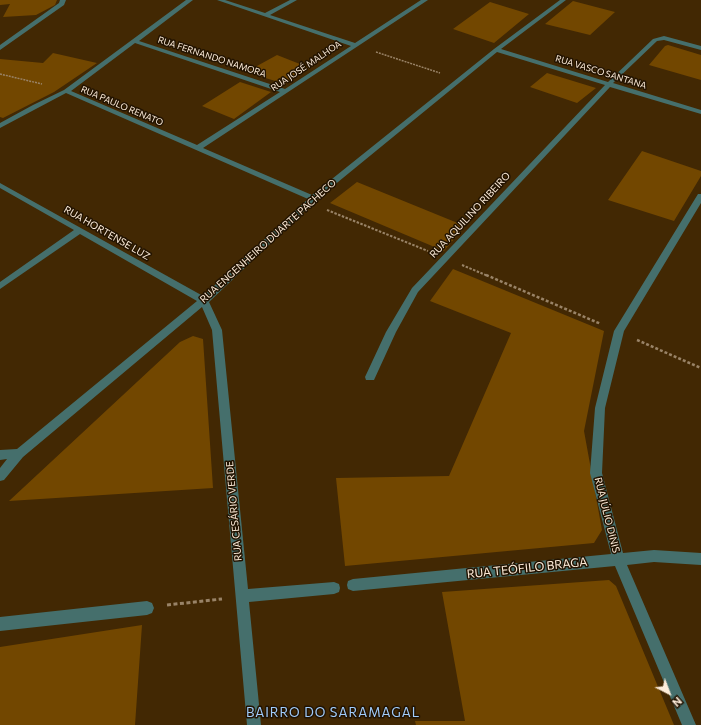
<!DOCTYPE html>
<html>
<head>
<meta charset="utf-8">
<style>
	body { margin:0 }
	#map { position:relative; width:701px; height:725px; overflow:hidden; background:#422803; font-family:Commissioner,sans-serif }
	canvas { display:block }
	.north { position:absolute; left:649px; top:673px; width:40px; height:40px; -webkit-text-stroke:3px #221301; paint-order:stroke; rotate:138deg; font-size:11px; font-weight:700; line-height:16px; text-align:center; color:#fdecd9 }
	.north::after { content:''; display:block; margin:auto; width:14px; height:18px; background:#fdecd9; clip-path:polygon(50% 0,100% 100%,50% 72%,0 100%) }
</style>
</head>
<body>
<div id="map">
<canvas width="701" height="725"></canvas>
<div class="north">N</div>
</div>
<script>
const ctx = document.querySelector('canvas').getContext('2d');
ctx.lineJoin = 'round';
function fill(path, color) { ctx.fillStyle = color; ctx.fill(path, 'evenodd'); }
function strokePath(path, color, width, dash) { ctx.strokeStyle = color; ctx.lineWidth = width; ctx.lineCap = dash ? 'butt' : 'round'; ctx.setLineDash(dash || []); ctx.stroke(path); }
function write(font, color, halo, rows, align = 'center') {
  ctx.font = font + ' Commissioner,sans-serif'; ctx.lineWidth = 3; ctx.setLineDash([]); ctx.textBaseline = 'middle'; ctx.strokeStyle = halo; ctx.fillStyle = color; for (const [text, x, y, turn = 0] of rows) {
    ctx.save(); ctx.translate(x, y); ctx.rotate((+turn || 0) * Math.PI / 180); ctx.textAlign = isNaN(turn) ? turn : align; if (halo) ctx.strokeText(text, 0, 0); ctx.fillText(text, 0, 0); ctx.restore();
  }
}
const green = new Path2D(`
	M0,0H57L55,5L36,15L3,17L10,4L0,5Z
	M573,1L615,12L590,35L545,24Z
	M490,2L529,14L494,43L453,29Z
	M668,45L701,55V80L649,65L665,46Z
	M53,53L97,63L54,92L3,118L0,117V59L43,63Z
	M277,55L310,68L285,84L246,72Z
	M547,73L596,88L577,103L530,87Z
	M240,82L271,92L234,119L202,106Z
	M642,151L701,171V176L674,221L608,200Z
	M357,182L465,226L444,251L330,203Z
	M453,269L604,331L584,431L602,530L594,543L345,566L336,478L449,476L511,333L430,301Z
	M193,336L203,339L213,488L9,501L180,342Z
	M609,580L616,586L674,725H416L415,721H465L442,592Z
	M142,625L135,725H0V647Z`);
const pathFar3 = new Path2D(`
	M376,52L440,73
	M0,74L42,84`);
const pathFar2 = new Path2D(`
	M327,210L428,251
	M462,265L488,276`);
const pathFar1 = new Path2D(`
	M486,275L601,324
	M637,340L701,368`);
const path = new Path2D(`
	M167,605L222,599`);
const minor = new Path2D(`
	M60,0H66L64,5L0,50V45L59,3Z
	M186,0H193L139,41L285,89L351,46L217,0H225L265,13L290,0H297L270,15L355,43L421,0H428L203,148L312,195L494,49L560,0H566L501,49L608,82L653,39L664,36L701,46V50L664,40L657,41L613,83L701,110V114L610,87L418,292L396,332L374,380H366L365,377L386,332L412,288L605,85L497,52L316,200L209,302L222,330L248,589L334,582L339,584L340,588L339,592L334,594L249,602L261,725H247L212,330L202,307L23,457L4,480L0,481V468L7,459L0,460V450L17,449L197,301L80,234L0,289V282L74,230L0,188V183L203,296L308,199L66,93L0,128V123L33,105L64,90ZM135,43L280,92L197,145L71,91Z
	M698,194H701V203L624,331L605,408L602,473L623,553L654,550L701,553V565L654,562L627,565L696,725H682L615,566L353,591L348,589L347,585L348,581L353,579L611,554L590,473L595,408L614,331Z
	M147,601L152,603L154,608L152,613L147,615L0,631V617Z`);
const farStreetnames = [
	["RUA FERNANDO NAMORA",212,57,18],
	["RUA JOSÉ MALHOA",306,66,-34],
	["RUA VASCO SANTANA",601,72,17],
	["RUA PAULO RENATO",122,106,23]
];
const streetNames = [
	["RUA AQUILINO RIBEIRO",470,215,-47],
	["RUA HORTENSE LUZ",107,233,30],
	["RUA ENGENHEIRO DUARTE PACHECO",268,241,-42],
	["RUA CESÁRIO VERDE",234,511,-95],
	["RUA JÚLIO DINIS",607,515,76]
];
const nearStreetnames = [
	["RUA TEÓFILO BRAGA",527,568,-6]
];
const nearNeighbourhoodnames = [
	["BAIRRO DO SARAMAGAL",333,713]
];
fill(green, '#724700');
strokePath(pathFar3, '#998367', 1.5, [2, 1]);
strokePath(pathFar2, '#998367', 2, [2.5, 1.5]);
strokePath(pathFar1, '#998367', 2.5, [3, 2]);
strokePath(path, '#998367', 3, [4, 2.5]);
fill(minor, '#456f6c');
write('9px', '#fdecd9', '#221301', farStreetnames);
write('10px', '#fdecd9', '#221301', streetNames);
write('12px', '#fdecd9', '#221301', nearStreetnames);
ctx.letterSpacing = '1px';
write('13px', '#a1ccfb', '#221301', nearNeighbourhoodnames);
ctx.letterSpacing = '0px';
</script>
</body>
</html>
